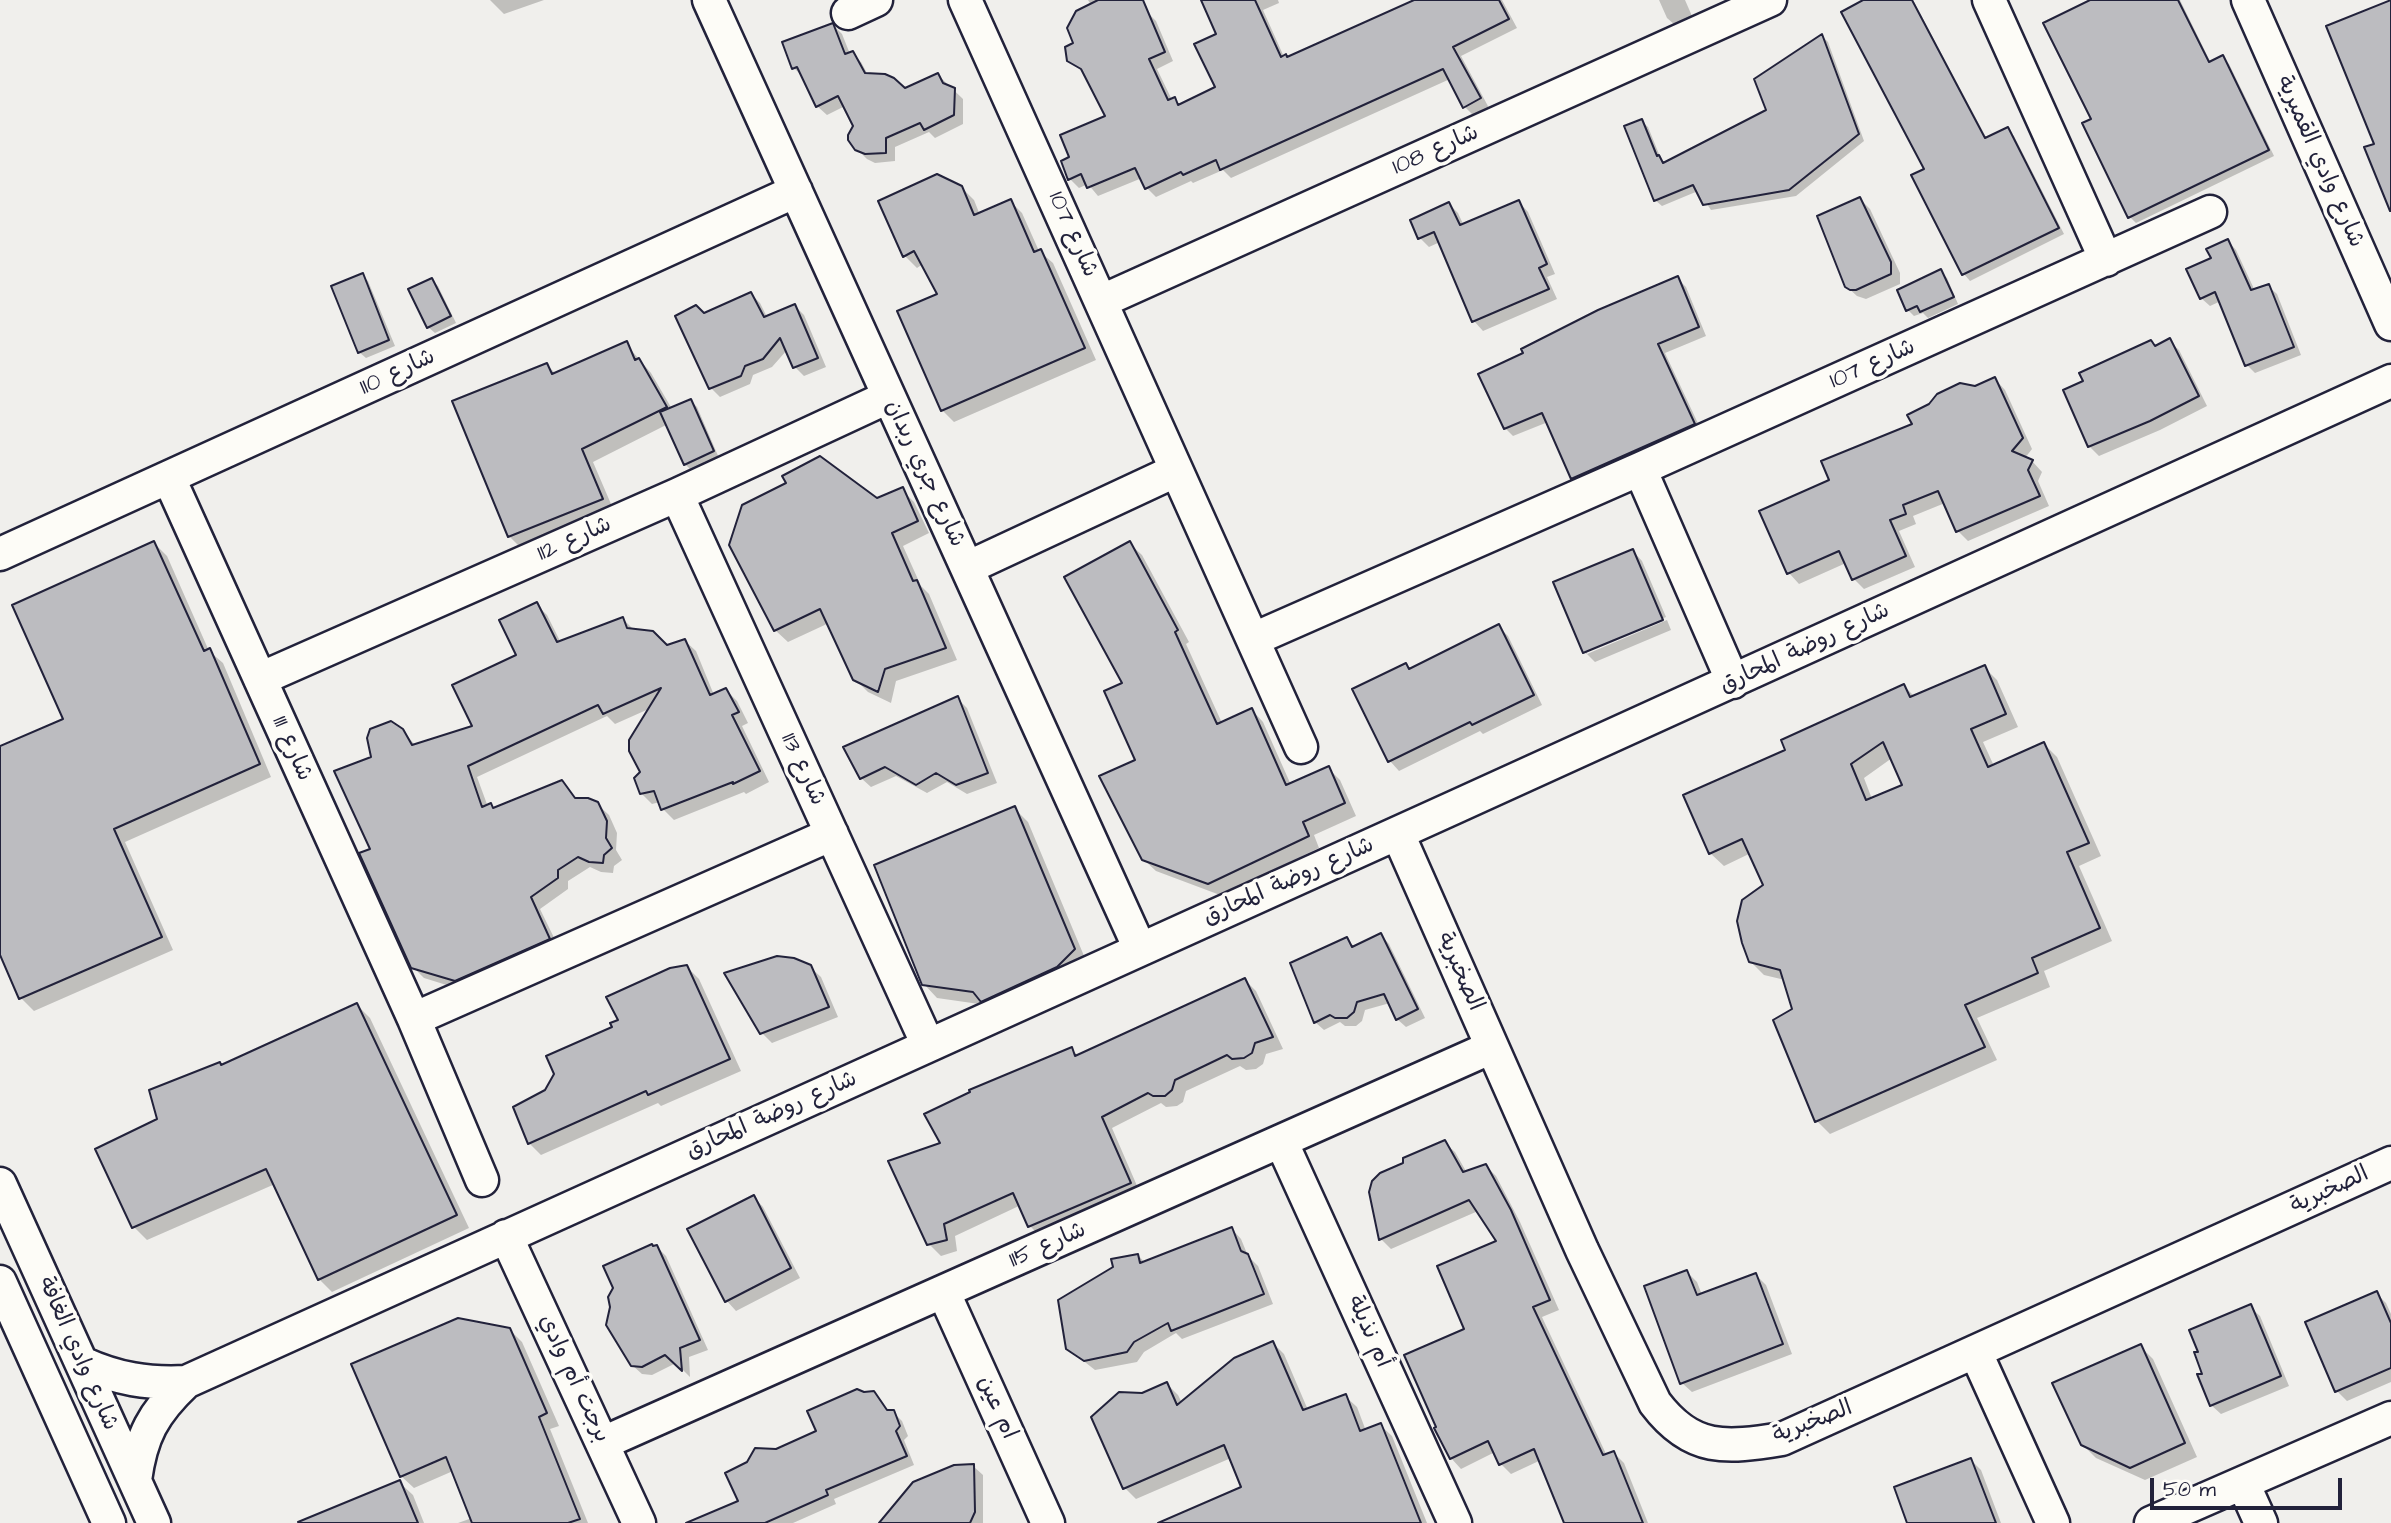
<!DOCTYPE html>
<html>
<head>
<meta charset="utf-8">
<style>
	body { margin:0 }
	#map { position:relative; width:2391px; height:1523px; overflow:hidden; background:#f0efec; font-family:"Architects Daughter",sans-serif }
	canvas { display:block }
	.scale { position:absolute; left:2150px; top:1478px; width:192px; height:32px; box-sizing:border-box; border:4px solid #22223b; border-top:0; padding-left:9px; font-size:21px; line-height:24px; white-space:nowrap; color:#22223b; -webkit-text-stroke:5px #fdfcf7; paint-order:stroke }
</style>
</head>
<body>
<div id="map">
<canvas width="2391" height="1523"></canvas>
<div class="scale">50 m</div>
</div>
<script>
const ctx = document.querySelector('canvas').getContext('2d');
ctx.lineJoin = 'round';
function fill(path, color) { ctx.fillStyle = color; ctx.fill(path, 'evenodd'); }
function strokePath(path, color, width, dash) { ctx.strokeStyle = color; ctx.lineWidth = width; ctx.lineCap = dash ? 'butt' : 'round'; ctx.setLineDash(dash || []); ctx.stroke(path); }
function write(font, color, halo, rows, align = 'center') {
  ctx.font = font + ' "Architects Daughter","Playpen Sans Arabic",sans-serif'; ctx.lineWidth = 7; ctx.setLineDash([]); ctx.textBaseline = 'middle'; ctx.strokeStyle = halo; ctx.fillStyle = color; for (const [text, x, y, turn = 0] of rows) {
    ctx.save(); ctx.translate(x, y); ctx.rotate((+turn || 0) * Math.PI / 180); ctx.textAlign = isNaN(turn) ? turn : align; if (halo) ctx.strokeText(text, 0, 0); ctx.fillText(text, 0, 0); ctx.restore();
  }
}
const shadow = new Path2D(`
	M490,0H544L504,14Z
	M1088,0H1140L1147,12L1156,21L1173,61L1157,69L1172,100L1174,99L1181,105L1217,88L1218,35L1202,0H1278L1279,3L1263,10L1284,57L1288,59L1418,0H1502L1517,28L1461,56L1489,108L1474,116L1465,107L1450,79L1231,178L1223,170L1193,183L1191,181L1156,197L1147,188L1142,178L1098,196L1088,184L1079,188L1070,179L1071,158L1108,117L1086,74L1069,61L1091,5Z
	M1659,0H1685L1692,16L1675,25L1667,18Z
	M1867,0H1913L1987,139L2007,129L2014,136L2064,234L1970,281L1964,274L1914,176L1926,170Z
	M2094,0H2180L2211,63L2222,58L2229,64L2274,156L2136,223L2130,217L2093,120Z
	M833,25L842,34L850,54L852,53L861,62L868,75L905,90L938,75L963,99V124L935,138L929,132L895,147V161L875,163L867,159L857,149L855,127L845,106L827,115L817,106L804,78L794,68Z
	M1822,36L1828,42L1864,141L1796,196L1711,210L1698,191L1662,206L1655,200L1641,121L1648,127L1661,159L1665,163L1768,110Z
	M961,187L974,200L980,215L1010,201L1022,213L1039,251L1053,263L1096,360L954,422L942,410L940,295L923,264L917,268L905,256L880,202Z
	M1860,199L1870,209L1900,273V284L1866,299L1857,296L1846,286Z
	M1519,202L1528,212L1555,274L1547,277L1557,299L1483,331L1474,321L1440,242L1429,247L1420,238L1449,204L1458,213L1464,226Z
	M2228,241L2236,250L2255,291L2268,286L2277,294L2301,355L2255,373L2247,365L2221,301L2210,306L2201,298L2213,259Z
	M1940,271L1947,278L1958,304L1928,318L1923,313L1914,316L1908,310Z
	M362,275L368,281L395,346L366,358L359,352Z
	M1677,278L1686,287L1706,336L1665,353L1702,432L1581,486L1573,478L1548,422L1513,436L1505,428Z
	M432,280L438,286L456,323L435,333L428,327Z
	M751,294L760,303L767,317L795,306L804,315L826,367L804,376L795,367L787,350L772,367L753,375L750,384L720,397L711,388L677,317L704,315Z
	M2169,341L2179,350L2207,406L2160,430L2099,456L2089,446L2085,382L2151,342L2157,347Z
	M626,344L651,373L672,409L691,401L697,407L719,458L691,470L685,464L668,424L593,462L614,511L521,548L509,536L547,365L556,374Z
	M1995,379L2005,390L2032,449L2025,458L2032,461L2042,472L2038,481L2049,506L1968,541L1958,531L1945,503L1913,516L1916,524L1899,531L1915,567L1864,589L1853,578L1846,563L1799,584L1789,573L1761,511L1831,481L1914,425L1975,388Z
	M789,484L877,500L902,490L914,502L929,533L903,546L921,586L929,594L957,660L896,681L891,703L868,692L855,679L829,623L788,642L775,630Z
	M154,543L167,556L209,651L223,663L271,777L125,842L173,950L34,1011L21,998L0,951V748L66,720Z
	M1130,544L1142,555L1189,642L1186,644L1222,723L1252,710L1263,722L1291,785L1328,768L1340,780L1356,816L1314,835L1319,848L1220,895L1156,871L1143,859L1138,761L1124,684Z
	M1633,551L1642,561L1666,617L1587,650V654L1667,620L1671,630L1595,662L1585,652Z
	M536,604L547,615L561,643L623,619L634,630L667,647L685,641L696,651L714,695L726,690L737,701L748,723L742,726L769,782L746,794L744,792L674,820L663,809L660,802L652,804L641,793L651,708L615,724L607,716L477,777L488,807L491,805L495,809L562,782L578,800L597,804L609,815L617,833L616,850L622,860L614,866L613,873L601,872L590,867L568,881V889L540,909L560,950L466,991L424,978L413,967L372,850L373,758L402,730L416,746L474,727L518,656Z
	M1499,627L1508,636L1542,705L1483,734L1480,731L1399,771L1390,761L1405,665L1410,670Z
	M1984,667L1997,680L2018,727L1983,742L1994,766L2044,744L2057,757L2101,856L2079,866L2112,941L2044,971L2050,987L1977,1018L1997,1060L1830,1134L1817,1121L1794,1009L1785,980L1764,975L1750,961L1766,885L1751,853L1724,866L1710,853L1788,751L1904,686L1915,697ZM1892,758L1904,786L1872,799L1864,778Z
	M957,698L967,708L997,783L967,794L947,782L927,793L896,776L871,787L861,778Z
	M1015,809L1028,822L1087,963L986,1005L937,998L924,984Z
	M1381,935L1389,944L1425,1018L1406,1027L1397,1019L1390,1003L1365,1010L1362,1021L1356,1026H1345L1340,1022L1324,1030L1315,1022L1347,940L1355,947Z
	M687,967L699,979L741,1071L661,1106L658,1103L541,1155L529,1143L546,1092L620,1021Z
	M810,967L821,977L838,1017L772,1043L762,1033Z
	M1245,980L1256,991L1283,1049L1266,1054L1263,1064L1256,1069L1246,1070L1240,1066L1186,1091L1183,1102L1177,1106L1166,1107L1161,1103L1112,1128L1141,1195L1041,1237L1030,1226L1021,1205L955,1236L957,1251L941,1256L929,1244L942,1144L1071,1049L1079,1056Z
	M357,1005L370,1018L469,1228L332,1292L319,1279L275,1184L147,1240L134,1227L97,1150L159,1120L222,1066Z
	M1444,1142L1455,1152L1467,1173L1486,1166L1496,1176L1520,1222L1559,1310L1542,1317L1607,1456L1614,1453L1624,1463L1648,1523H1566L1541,1460L1511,1474L1501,1464L1495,1452L1461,1469L1451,1458L1436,1429L1467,1329L1498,1242L1478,1211L1391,1249L1381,1239Z
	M754,1197L763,1207L800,1278L736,1311L727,1301Z
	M1232,1229L1241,1239L1248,1256L1258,1266L1273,1304L1182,1339L1176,1333L1144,1352L1137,1362L1095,1370L1067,1348L1138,1255L1145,1263Z
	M657,1247L666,1256L708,1350L689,1357L690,1377L676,1363L652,1375L642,1374L632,1365Z
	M1687,1272L1697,1282L1702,1295L1756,1275L1766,1285L1792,1354L1692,1392L1682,1383Z
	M2376,1293L2386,1303L2391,1314V1382L2347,1401L2337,1391L2307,1323Z
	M2250,1307L2260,1316L2289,1386L2221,1414L2211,1405L2201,1353Z
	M509,1329L522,1342L559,1426L550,1429L588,1523H458L472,1518L453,1471L414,1488L401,1476Z
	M1273,1343L1284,1354L1308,1410L1345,1396L1357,1407L1366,1431L1380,1425L1392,1436L1427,1523H1163L1243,1488L1231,1458L1136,1499L1125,1488L1142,1395L1167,1384L1178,1395L1182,1403Z
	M2140,1346L2153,1359L2197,1457L2145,1480L2096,1458L2082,1444Z
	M874,1393L889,1412H893L902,1421L908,1436L904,1440L914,1465L834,1499L836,1504L793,1523H691L740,1502L776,1451L818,1432L863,1394Z
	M1971,1460L1981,1470L2001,1523H1909Z
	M973,1466L983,1475V1523H888Z
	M400,1483L413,1495L424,1523H302Z`);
const building = new Path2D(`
	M1098,0H1143L1165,52L1149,59L1168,100L1175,97L1178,105L1215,87L1194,44L1216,34L1201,0H1255L1281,57L1286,54L1287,57L1414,0H1499L1509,19L1453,47L1481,98L1463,108L1443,69L1220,170L1216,160L1183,175L1181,172L1145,189L1135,168L1087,188L1081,174L1068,180L1061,161L1069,157L1060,135L1105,116L1081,69L1067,61L1065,47L1073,43L1067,28L1076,11Z
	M1863,0H1912L1985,138L2008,127L2059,228L1962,275L1911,175L1924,169L1841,12Z
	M2090,0H2178L2209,62L2223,55L2269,150L2128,218L2082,123L2091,119L2043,23Z
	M2391,0V211H2390L2364,147L2374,144L2326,26Z
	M833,23L845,54L853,51L865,73L885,74L894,78L905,88L938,73L943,83L955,88L954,115L924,130L920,123L886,138V153L865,154L855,150L848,140V135L853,126L838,96L816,107L797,67L792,69L782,42Z
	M1822,34L1859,134L1789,190L1703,205L1693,185L1654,201L1624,126L1642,119L1657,156L1659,155L1663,163L1766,110L1754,79Z
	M937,174L962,186L974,215L1011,199L1034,252L1041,249L1085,348L941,411L897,311L937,294L914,251L903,257L878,201Z
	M1860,197L1891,262V274L1856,290H1850L1845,287L1817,216Z
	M1519,200L1547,264L1539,268L1549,289L1472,322L1434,232L1418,239L1410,220L1449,202L1460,225Z
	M2228,239L2251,290L2269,284L2294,347L2245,366L2215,292L2200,299L2186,269L2211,258L2206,249Z
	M1941,269L1954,297L1920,312L1917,306L1906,311L1897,290Z
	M363,273L389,340L358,353L331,286Z
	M1678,276L1699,327L1658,344L1695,424L1571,479L1542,413L1504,429L1478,374L1523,353L1521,349L1598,310Z
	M432,278L451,316L427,328L408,289Z
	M751,292L764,317L795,304L818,358L793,368L780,338L763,359L745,366L741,376L709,389L675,316L696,305L704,313Z
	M2170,338L2199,396L2150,421L2088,447L2063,390L2083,381L2079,373L2151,340L2155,346Z
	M627,341L635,360L639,358L667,407L582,449L603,499L508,537L452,401L547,363L552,374Z
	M1995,377L2023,438L2012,451L2033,460L2028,470L2040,496L1956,532L1938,491L1903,505L1906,514L1890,520L1906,556L1852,580L1839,551L1787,574L1759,511L1829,480L1821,461L1912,424L1907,415L1929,404L1937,394L1960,383L1975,386Z
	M691,399L714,451L684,465L660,412Z
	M820,456L877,498L903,487L918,521L892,533L913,581L917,580L946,648L885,669L878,692L853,680L820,609L774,631L729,545L742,505L786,483L782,476Z
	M154,541L204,651L210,648L260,764L114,829L162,937L19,999L0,955V746L63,719L12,605Z
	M1130,541L1178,630L1175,632L1217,724L1252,708L1286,785L1329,766L1345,803L1303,822L1309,836L1208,884L1142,860L1099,776L1135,760L1104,691L1122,683L1064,577Z
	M1633,549L1663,620L1583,653L1553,582Z
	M537,602L557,642L623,617L627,628L653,631L667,645L685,639L710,695L726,688L739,712L732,715L760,771L733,784V782L661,810L654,791L640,794L634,778L640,772L629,751V740L661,688L603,714L598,705L468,766L482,807L491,803L493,808L562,780L575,798H588L598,802L607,821L606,838L612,848L604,855L603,863L589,862L578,857L558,870V878L531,897L550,939L455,981L411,968L359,853L370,849L334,771L371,757L367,738L370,729L391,721L403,729L412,745L472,726L452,685L516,655L499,620Z
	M1499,624L1534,695L1472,725L1470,722L1388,762L1352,689L1406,663L1409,669Z
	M1985,665L2006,714L1971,729L1988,767L2044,742L2089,843L2067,852L2100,928L2032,958L2038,973L1965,1005L1985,1047L1815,1122L1773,1020L1792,1009L1780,970L1749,962L1742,943L1737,921L1742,900L1763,885L1742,839L1709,854L1683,795L1785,750L1781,740L1904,684L1910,697ZM1883,742L1902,785L1866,800L1851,764Z
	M958,696L988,773L956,785L936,773L916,785L885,767L860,779L843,747Z
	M1015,806L1075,949L1057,967L981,1002L973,992L922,985L874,865Z
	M1381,933L1418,1009L1396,1020L1384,994L1357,1002L1354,1012L1347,1018H1335L1330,1015L1314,1023L1290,963L1347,937L1352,947Z
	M777,956L794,958L811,965L829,1007L760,1034L724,973Z
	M687,965L730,1059L648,1095L646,1091L528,1144L513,1107L545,1090L554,1074L546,1056L612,1027L610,1023L618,1020L606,997L670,968Z
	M1245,978L1273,1037L1255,1043L1252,1053L1244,1058L1232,1059L1227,1055L1175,1080L1172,1090L1165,1096H1153L1148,1093L1102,1117L1131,1183L1028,1227L1013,1193L944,1224L947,1240L927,1245L888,1161L940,1143L924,1114L970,1092L969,1090L1072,1047L1075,1056Z
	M357,1003L457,1215L318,1280L266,1169L132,1228L95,1149L157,1119L149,1090L220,1062L221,1065Z
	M1445,1140L1463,1172L1486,1164L1511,1210L1550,1300L1533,1307L1603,1455L1614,1451L1643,1523H1564L1534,1449L1499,1465L1488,1441L1450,1459L1434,1428L1436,1427L1404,1355L1464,1329L1437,1266L1496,1241L1469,1200L1379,1240L1369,1192L1372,1181L1380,1173L1403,1163V1158Z
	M754,1195L791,1268L725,1302L687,1229Z
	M1232,1227L1241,1251L1248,1254L1264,1294L1171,1331L1168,1323L1134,1342L1127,1352L1084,1361L1066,1349L1058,1300L1113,1267L1111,1259L1138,1254L1140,1263Z
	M652,1244L653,1246L657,1245L700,1340L680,1348L682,1371L665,1355L642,1367L631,1366L606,1325L610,1307L608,1297L613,1288L603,1266Z
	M1687,1270L1697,1295L1756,1273L1783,1344L1680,1384L1644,1286Z
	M2377,1291L2391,1323V1368L2335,1392L2305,1322Z
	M2251,1304L2281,1376L2210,1406L2197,1374H2202L2194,1352H2198L2189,1330Z
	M458,1318L510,1328L547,1413L539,1417L580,1519L568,1523H472L446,1457L400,1477L351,1364Z
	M1273,1341L1303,1410L1346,1394L1360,1431L1381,1423L1421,1523H1158L1241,1487L1224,1445L1123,1489L1091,1417L1119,1392L1142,1393L1167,1382L1177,1405L1234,1358Z
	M2141,1344L2185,1443L2130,1468L2081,1445L2052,1383Z
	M857,1389L864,1392L874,1391L887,1410H894L900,1426L896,1431L907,1456L826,1490L828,1495L765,1523H686L738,1501L725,1473L747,1462L755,1448L776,1449L816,1431L807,1411Z
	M1971,1458L1996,1523H1907L1894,1487Z
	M974,1464L975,1512L970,1523H879L913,1482L954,1465Z
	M400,1480L418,1523H299L298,1522Z`);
const minor = new Path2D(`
	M709,0L1140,949
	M965,0L1301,747
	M1989,0L2106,260
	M2248,0L2391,324
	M848,13L876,0
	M1102,301L1770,0
	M1640,469L1733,682
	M169,478L414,1019L482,1180
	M677,495L928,1045
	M0,554L796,191
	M967,568L1175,471
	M1254,639L1640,469L2210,212
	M260,679L677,495L888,397
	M1398,834L1582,1250L1655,1403C1692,1452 1726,1448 1782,1439L2391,1163
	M414,1019L832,834
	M1281,1141L1455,1523
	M0,1184L154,1523
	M506,1236L639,1523
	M0,1282L109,1523
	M944,1293L1048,1523
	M1976,1353L2053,1523
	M82,1363C117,1379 148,1384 186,1382
	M603,1443L1492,1047
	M135,1480C141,1436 153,1413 186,1382C921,1048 1657,717 2391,381
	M2243,1483L2261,1523
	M2151,1523L2391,1418`);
const streetNames = [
	["شارع 108",1436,151,-24],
	["شارع وادي القميرية",2319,162,66],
	["شارع 107",1072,235,66],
	["شارع 107",1873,365,-24],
	["شارع 110",398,373,-25],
	["شارع جري ربدان",924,474,65],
	["شارع 112",575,540,-24],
	["شارع روضة المحارق",1805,649,-25],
	["شارع 111",291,749,66],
	["شارع 113",802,770,65],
	["شارع روضة المحارق",1289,882,-24],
	["الصخبرية",1459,972,66],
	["شارع روضة المحارق",772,1116,-24],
	["الصخبرية",2330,1191,-25],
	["شارع 115",1048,1246,-24],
	["أم نذيلة",1368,1332,66],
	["شارع وادي الغافة",77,1354,66],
	["برجت أم وادي",573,1379,65],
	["ام عين",996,1408,66],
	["الصخبرية",1813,1423,-21]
];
fill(shadow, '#0003');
fill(building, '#bcbcc0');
strokePath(building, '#22223b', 2);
strokePath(minor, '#22223b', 37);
strokePath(minor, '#fdfcf7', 32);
write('23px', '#22223b', '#fdfcf7', streetNames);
</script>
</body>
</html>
